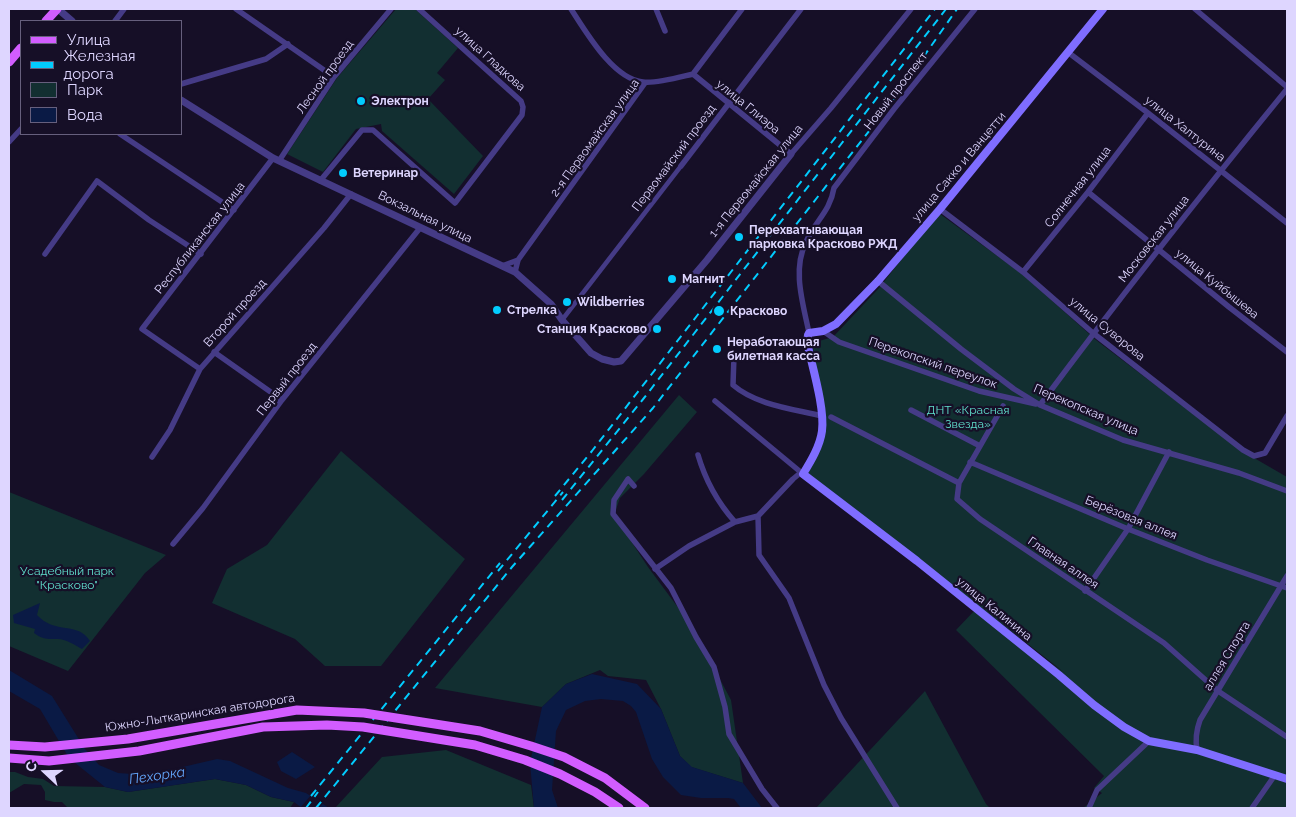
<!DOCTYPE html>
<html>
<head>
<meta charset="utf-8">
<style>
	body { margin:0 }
	#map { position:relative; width:1296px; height:817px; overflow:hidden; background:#160f27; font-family:Raleway,sans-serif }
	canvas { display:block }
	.frame { position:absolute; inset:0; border:10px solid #ded6ff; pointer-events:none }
	.legend { position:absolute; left:20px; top:20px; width:162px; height:115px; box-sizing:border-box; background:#160f27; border:1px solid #665f7d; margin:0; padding:6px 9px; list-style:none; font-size:15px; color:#ded6ff }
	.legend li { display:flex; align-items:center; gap:10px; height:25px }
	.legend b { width:25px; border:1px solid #665f7d }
	.north { position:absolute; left:20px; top:747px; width:50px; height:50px; -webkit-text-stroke:4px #160f27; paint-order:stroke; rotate:291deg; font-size:14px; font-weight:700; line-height:20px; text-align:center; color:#ded6ff }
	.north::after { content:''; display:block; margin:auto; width:18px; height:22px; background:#ded6ff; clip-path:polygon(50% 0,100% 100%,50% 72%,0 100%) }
</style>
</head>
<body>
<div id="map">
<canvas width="1296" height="817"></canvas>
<div class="frame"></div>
<ul class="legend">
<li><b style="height:6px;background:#d25dff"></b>Улица</li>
<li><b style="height:6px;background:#02ccfe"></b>Железная дорога</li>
<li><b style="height:14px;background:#122f31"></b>Парк</li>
<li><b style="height:14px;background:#0a1a45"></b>Вода</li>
</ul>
<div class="north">С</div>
</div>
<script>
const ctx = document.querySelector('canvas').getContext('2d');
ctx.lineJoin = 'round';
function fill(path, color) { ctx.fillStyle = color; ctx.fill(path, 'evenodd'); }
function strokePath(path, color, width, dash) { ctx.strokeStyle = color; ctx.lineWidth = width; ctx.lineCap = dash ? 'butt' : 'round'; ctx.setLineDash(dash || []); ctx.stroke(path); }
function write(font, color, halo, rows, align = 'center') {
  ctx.font = font + ' Raleway,sans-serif'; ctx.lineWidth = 4.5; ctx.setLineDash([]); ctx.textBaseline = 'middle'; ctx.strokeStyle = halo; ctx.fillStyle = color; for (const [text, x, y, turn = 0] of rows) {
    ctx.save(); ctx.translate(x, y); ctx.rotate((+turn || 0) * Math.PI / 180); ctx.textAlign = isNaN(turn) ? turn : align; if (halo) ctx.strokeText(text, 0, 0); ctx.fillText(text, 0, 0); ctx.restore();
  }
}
const green = new Path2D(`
	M396,9H415L458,48L437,73L445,80L428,99L483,156L454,194L382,131L381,124L356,129L323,172L287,154L337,78Z
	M940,214L1022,274L1096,340L1242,451L1287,477V808H1083L1102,793L1094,788L1104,776L956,630L975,610L1065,673L808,473L825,420L812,343L833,337L879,288L915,242Z
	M679,395L697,412L644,474L620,498L614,515L648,567L691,625L731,700L743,783L691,767L680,756L661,709L646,680L608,676L600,670L566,684L542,707L435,688Z
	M341,451L465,559L381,666H325L295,639L212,603L227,569L267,545Z
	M9,492L166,555L145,573L68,671L9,646Z
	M925,691L986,804L990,808H816Z
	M446,750L531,785L534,808H335L382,757Z
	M9,772H15L28,777L43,779L54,786L105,787L128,792L215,779L246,785L271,797L294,802L290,808H68L62,802H54L45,800V792L41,785L24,784L9,793Z`);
const water = new Path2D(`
	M40,603L37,615C55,635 78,621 90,641L82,649C75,645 65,639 58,639C48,639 43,640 34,633L35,629L14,623L13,615Z
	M9,670L52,696L85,749L99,765L118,773L132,774L174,769L217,759L230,761L288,788L306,793L329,808H302L294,802L271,797L246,785L215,779L128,792L105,787L69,758L40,709L9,691Z
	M592,674L637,684L661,709L680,756L692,767L743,783L762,808H741L734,799L728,798H701L681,795L663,777L652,759L636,712L631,706L623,701L601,699L585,701L566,710L556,731L552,790L558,808H534L530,763L542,707L566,684Z
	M292,752L315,767L296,779L281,771L277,762Z`);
const pier = new Path2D(`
	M312,794L324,802L319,808H300Z`);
const pedestrian = new Path2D(`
	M562,320L681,166`);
const minor = new Path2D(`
	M236,9L334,77
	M571,9C586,32 613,79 643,82C655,84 680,77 693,74L742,9
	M656,9L665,31
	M1195,9L1287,87
	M115,21L124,9
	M1069,53L1148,113L1287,223
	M693,74L791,154L831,108L911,9
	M181,84L266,59L288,44
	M120,134L234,210
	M9,142L21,129
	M279,161L334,77L391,9
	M681,166L801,9
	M320,181L362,130H373L455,203L522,115L523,107L521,101L419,9
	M1088,192L1229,307L1287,352
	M940,209L1023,272L1093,333L1243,450L1254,456L1265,453L1287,416
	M45,254L97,181L149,220L201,254
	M502,266L518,260
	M515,272L518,260L645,83
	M1023,272L1088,192L1148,113
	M878,281L961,349L1014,389L1040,405L1123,440L1239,473L1287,491
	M823,331L839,342L979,391L1036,404
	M809,333C803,303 792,270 806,242C815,221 830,212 834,188L894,109L975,9
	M214,352L282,400
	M734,356L733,385C756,405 793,409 822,416
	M200,369L142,329L273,158
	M715,401L803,474
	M1040,405C1120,297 1203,192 1287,89
	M911,410L980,446
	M831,417L959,483L957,499L980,519L1164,643L1218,691L1287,737
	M698,455C705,479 718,503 735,522
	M152,457L170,430L200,369L324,228L351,194
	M970,462L1128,529L1207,560L1287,588
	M959,483L1003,406
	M634,486L628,479L614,500L613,514L671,588L696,637L714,667L725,707L729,734L762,789L777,808
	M758,516L759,555L789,598L824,685L841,718L897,808
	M173,544L203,508L282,400L420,228
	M655,569L689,546L735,522L758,516L793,479L799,474H803
	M1085,591L1128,529L1169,452
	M1197,750C1195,739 1196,731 1200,720L1287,576
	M1089,808L1097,790L1149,741
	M1252,808L1275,775`);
const tertiary = new Path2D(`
	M58,9L72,21
	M181,100L273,158L515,272L551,304L562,320L591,353L602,359L614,362L621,361L707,260L791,154`);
const secondary = new Path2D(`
	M1103,9L940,209L878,281L836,324L823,331L809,333L808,335L807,342C812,366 825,408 822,431C820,446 811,461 803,474L917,561L1059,675L1094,705L1124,727L1149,741L1197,750L1287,779`);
const primary = new Path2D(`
	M46,21L57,9
	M9,62L21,48`);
const rail = new Path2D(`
	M555,496L592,451L935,9
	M562,500L644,398L946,9
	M498,571L563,492
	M311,796L500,563
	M306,808L318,792
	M316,808L512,567L653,408L894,99L957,9`);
const primaryBridge = new Path2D(`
	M9,745L45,747L128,739L297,710L364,713L480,731L531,746L564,757L605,778L645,808
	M9,758L49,761L139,751L263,727L327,725L363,727L475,745L525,760L560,774L595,792L619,808`);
const markers = [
	[361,101,5,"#02ccfe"],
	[343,173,5,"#02ccfe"],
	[739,237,5,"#02ccfe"],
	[672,279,5,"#02ccfe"],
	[567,302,5,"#02ccfe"],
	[497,310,5,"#02ccfe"],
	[719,311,6,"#02ccfe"],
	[657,329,5,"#02ccfe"],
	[717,349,5,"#02ccfe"]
];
const streetNames = [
	["улица Гладкова",490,59,42],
	["Лесной проезд",325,77,-54],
	["Новый проспект",896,91,-52],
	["улица Глиэра",748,107,39],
	["улица Халтурина",1185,129,38],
	["2-я Первомайская улица",595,138,-54],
	["Первомайский проезд",674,158,-53],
	["улица Сакко и Ванцетти",959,167,-50],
	["1-я Первомайская улица",756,181,-51],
	["Солнечная улица",1078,187,-52],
	["Вокзальная улица",425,217,26],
	["Республиканская улица",200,238,-52],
	["Московская улица",1154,239,-52],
	["улица Куйбышева",1217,284,39],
	["Второй проезд",235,313,-48],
	["улица Суворова",1107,329,39],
	["Перекопский переулок",933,363,19],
	["Первый проезд",287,379,-52],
	["Перекопская улица",1086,410,23],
	["Берёзовая аллея",1131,518,22],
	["Главная аллея",1063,563,34],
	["улица Калинина",994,609,39],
	["аллея Спорта",1227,656,-59],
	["Южно-Лыткаринская автодорога",200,713,-9]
];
const poiNames = [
	["Электрон",371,101],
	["Ветеринар",353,173],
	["Перехватывающая",749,230],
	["парковка Красково РЖД",749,244],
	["Магнит",682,279],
	["Wildberries",577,302],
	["Стрелка",507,310],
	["Красково",730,311],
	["Станция Красково",647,329,"right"],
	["Неработающая",727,342],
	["билетная касса",727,356]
];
const parkNames = [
	["ДНТ «Красная",968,410],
	["Звезда»",968,424],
	["Усадебный парк",67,571],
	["\"Красково\"",67,585]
];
const waterNames = [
	["Пехорка",157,776,-8]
];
fill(green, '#122f31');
fill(water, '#0a1a45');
fill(pier, '#160f27');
strokePath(pedestrian, '#453b86', 4.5);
strokePath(minor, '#453b86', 5.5);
strokePath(tertiary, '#453b86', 7);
strokePath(secondary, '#7f6dff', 8);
strokePath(primary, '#d25dff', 9);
strokePath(rail, '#02ccfe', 2, [8, 6]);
strokePath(primaryBridge, '#d25dff', 9);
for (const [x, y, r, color] of markers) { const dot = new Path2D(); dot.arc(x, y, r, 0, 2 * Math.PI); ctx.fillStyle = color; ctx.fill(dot); strokePath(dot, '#160f27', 2); }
write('12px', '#ded6ff', '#160f27', streetNames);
write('bold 12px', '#ded6ff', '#160f27', poiNames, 'left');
write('12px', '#61e0cd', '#160f27', parkNames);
write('italic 14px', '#64a8ff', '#160f27', waterNames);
</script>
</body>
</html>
